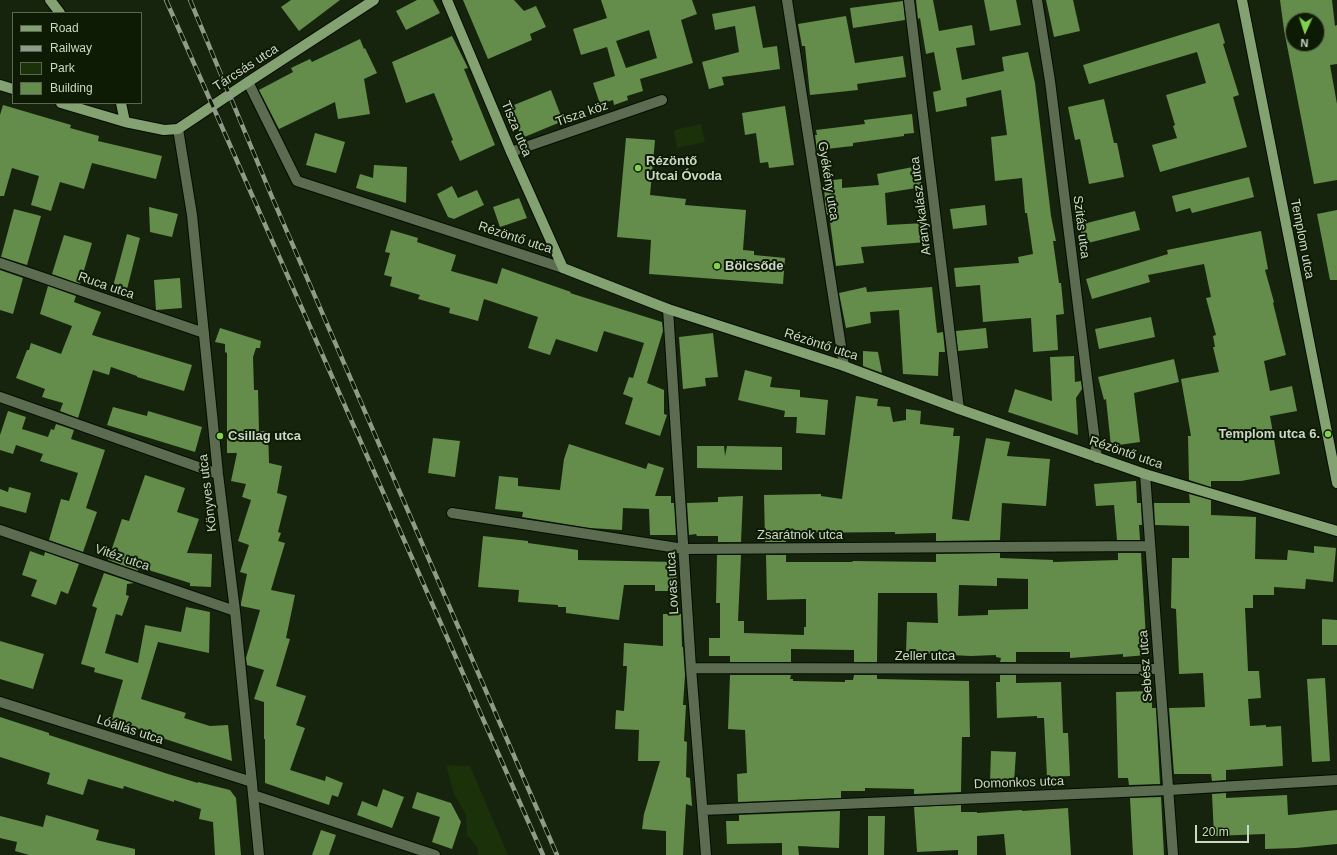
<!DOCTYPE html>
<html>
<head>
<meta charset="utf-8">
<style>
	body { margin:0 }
	#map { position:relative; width:1337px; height:855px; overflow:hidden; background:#16240d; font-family:Helvetica,sans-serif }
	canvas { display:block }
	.legend { position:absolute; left:12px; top:12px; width:130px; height:92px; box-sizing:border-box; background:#0d1b04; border:1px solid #596652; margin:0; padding:5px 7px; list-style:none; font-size:12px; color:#ccd7c7 }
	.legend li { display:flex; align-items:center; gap:8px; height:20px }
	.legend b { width:20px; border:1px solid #596652 }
	.north { position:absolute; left:1285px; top:12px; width:40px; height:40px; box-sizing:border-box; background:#0d1b04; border:1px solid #596652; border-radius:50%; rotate:183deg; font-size:11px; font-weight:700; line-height:16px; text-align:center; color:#ccd7c7 }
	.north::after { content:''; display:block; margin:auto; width:14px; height:18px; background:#83d04f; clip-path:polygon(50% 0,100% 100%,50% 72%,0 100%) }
	.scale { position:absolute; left:1195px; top:825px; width:54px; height:18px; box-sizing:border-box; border:2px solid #ccd7c7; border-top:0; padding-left:5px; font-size:12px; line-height:14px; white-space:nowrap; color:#ccd7c7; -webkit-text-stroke:3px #0d1b04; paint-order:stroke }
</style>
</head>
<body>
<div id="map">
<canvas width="1337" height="855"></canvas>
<ul class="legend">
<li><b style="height:5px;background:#83a171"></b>Road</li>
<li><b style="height:5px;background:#8f9b89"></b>Railway</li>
<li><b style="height:11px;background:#1a310a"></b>Park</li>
<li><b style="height:11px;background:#648d4b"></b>Building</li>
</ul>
<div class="north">N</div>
<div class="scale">20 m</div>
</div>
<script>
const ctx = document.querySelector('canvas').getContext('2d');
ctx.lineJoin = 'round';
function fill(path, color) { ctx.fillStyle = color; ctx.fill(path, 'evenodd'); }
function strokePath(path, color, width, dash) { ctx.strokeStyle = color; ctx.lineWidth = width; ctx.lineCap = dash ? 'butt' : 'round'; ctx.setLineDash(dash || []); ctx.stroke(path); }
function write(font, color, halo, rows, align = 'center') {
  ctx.font = font + ' Helvetica,sans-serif'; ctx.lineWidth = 4; ctx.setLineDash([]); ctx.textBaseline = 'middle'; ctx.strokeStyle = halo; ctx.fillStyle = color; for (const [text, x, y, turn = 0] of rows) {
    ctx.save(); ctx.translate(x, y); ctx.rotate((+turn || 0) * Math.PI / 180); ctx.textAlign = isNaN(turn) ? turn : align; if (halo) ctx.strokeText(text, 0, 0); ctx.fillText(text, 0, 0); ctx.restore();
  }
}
const green = new Path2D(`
	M701,124L705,142L677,148L674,130Z
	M446,765L470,766L508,855H478L477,847L467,835L466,815L454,794Z`);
const building = new Path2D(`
	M291,0H340L299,31L281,7Z
	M417,0H433L440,13L406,30L396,11Z
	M463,0H514L524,11L536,6L546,27L530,34L532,40L488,59Z
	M601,0H692L697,14L681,20L693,63L640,79L643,91L627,96L628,100L614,105L613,100L600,104L593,83L615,76L607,47L581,55L573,29L607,18ZM649,30L657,58L626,68L616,41Z
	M916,0H933L939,31L972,25L975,45L956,48L962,80L1004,71L1002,57L1028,52L1035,83L1051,216L1056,241H1053L1059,283H1061L1064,314L1056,315L1058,350L1033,352L1031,318L983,322L980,285L956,287L954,268L1019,263L1018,257L1033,254L1027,213H1025L1022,178L995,181L991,137L1007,135L1001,90L966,98L967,106L936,112L933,92L941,90L934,52L926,54L920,18L918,19Z
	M984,0H1016L1021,25L990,31Z
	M1046,0H1073L1080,31L1054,37Z
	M1280,0H1332L1335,26L1337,25V64L1330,65L1337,104V180L1314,184L1284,30ZM1293,20H1317V44H1293Z
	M903,1L905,20L853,28L850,8Z
	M755,6L763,48L777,46L780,69L722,77L724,85L709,89L702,62L739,52L735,26L715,30L712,14Z
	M846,16L855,63L903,56L906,77L857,84L858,90L810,95L805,46H802L798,24Z
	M1219,23L1225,43L1223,44L1239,95L1233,97L1247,147L1160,172L1152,145L1177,138L1173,126L1175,125L1166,95L1206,83L1197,52L1089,84L1083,65Z
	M452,36L468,68L464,69L495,145L460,161L451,141L453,140L434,93L406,103L392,62Z
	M360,39L364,49L365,48L377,73L364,79L370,114L338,119L335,102L279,129L259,90L293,72L291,68L310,59L312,62Z
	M551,90L563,121L522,138L509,107Z
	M1104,99L1114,143H1117L1124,177L1089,184L1080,139L1075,140L1068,107Z
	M3,105L71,125L70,128L99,136L98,141L162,156L156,179L92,163L84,189L60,182L51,211L31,205L39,176L12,168L4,196H0V115Z
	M785,106L794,165L769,168L768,162L760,163L756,133L745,135L742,113Z
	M912,114L914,133L904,134V136L853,143V146L817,150L815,135H817L816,130L865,124L864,120Z
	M315,133L345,142L336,173L306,165Z
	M626,138L655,140L650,195L686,199L685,205L746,210L743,250L754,251V255L785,258L783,284L649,274L651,240L617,237Z
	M374,165L407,167L406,203L356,188L360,174L373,178Z
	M918,166L922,187L885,193L887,225L926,223L927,242L861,247L864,263L836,266L829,214L827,215L825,204L824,181L842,179V188L879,185L877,174Z
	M1249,177L1254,197L1192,213L1190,208L1176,212L1172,196Z
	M452,186L458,198L477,190L484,205L454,219L448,217L437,194Z
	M519,198L527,218L500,227L493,207Z
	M985,205L987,225L953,229L950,209Z
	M149,207L178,214L172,237L150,232Z
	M14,209L41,216L27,265L1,257Z
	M1337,210V280H1330L1317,214Z
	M1135,211L1140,230L1084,244L1079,225Z
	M391,230L418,238L417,242L456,255L451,271L497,284L502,268L571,292L570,293L662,322L663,331L647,383L664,390V414L667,415L660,436L625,424L633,398L623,394L629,377L633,378L644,343L604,331L597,352L556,339L550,355L528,348L538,317L484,299L478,321L449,313L450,308L418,299L420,295L390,286L392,277L384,275L390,253L385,252Z
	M1261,231L1268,269L1265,270L1274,302L1273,303L1286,355L1264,361L1270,391L1292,386L1297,411L1270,416L1280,474L1241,481H1211V487L1189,480L1188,436H1191L1181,379L1219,372L1213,347H1215L1213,336L1216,335L1206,298L1211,297L1204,264L1148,275L1150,282L1092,299L1086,279L1168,254L1167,250Z
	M127,234L140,238L126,293L112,290Z
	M64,235L92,243L80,284L52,274Z
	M0,270L23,278L13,314L0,310Z
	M180,278L182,308L156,310L154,280Z
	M48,286L76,296L74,302L101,312L92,335L192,365L184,391L137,377V376L111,367L109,375L93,370L78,418L60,411L63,403L42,397L45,389L16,378L27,350H29L31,343L61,354L72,326L40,314Z
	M866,287L867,292L932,287L937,333L943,332L945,352H939L938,376L903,374L899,310L870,312L871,323L846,328L839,293Z
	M1151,317L1155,337L1099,349L1095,329Z
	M220,328L261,341L260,348H256L253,357L254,390H258L259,431H268L269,463L282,466L277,493L287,496L278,532L281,533L278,541L285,543L271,590L295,595L286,638L290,639L276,686L306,696L296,725L305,728L290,770L325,781L326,776L343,783L338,797L332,795L329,805L265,783V739H264V702L254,699L264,670L247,665L246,658L260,610L241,606V603L247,574L240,572L249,545L238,541L251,500L242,497L246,484L231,481L237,453H227V353L225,352V344L215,342Z
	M986,328L988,348L958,351L956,331Z
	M713,333L718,377L705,378L706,386L683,389L679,337Z
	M863,351L878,352L882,373L863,366Z
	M1074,356L1075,382L1081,381L1082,389L1076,398L1078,435L1008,412L1015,389L1052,401L1050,357Z
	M1174,359L1179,382L1134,393L1140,442L1111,446L1106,399L1104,400L1098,377Z
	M745,370L772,377L770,387L800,390V397L828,400L825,435L796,433L797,417H784L785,411L738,400Z
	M856,396L878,399L877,406L890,407L893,422L906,420V409L921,411L920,424L954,428L953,436H960L952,519L969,521L986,438L1010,442L1007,456L1050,459L1046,506L1002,503L1000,540L936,541V533L895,534V532L786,533V542H765L764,495L821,494V496L842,499Z
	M113,407L147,416L148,411L202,427L195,452L107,425Z
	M8,411L26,417L22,429L48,437L51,429L54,430L56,424L74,430L71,439L105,450L86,508L97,512L83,552L49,540L61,499L69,501L78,473L40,461L43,454L16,445L13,454L0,450V435Z
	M433,438L460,441L455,477L428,473Z
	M569,444L646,469L648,463L664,468L655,496H671V503H674L676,535H650L649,509L623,508L622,530L590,528L522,517L523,512L495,509L499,476L518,478V486L560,490L564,459Z
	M697,446H724L725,456L727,446L782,447V470L697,468Z
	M145,475L185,488L177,512L199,519L187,553L212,554L211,587L190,586V583L139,567L138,571L108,560L122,519L129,521Z
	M1136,481L1137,503H1141L1142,525H1139L1140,540H1117L1114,505L1096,506L1094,484Z
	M9,487L31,493L26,513L0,506V489L8,492Z
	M1189,494L1211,500V515L1256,517L1255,559L1287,560L1288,550L1314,553V546L1336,548L1333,582L1306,579L1305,589L1274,587V595H1253V608H1245L1248,671H1259L1261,698L1248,699L1250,726L1266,725V727L1281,726L1283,766L1226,770V780L1212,781L1211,774H1174L1169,708L1205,707L1203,673L1179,674L1176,609L1171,608L1172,558H1189V526L1155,525L1154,503H1190Z
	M743,496L741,542H718V536H697L696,534L689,535L687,503L718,502V497Z
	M483,536L528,541V543L578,550V560L677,562L676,591H655V585H624L619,620L566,613V607H558V605L518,602L519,590L478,587Z
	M30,551L44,556L45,552L79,564L68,594L61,591L56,605L31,596L37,580L22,575Z
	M1000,553V558L1053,560V562L1118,560V553H1141L1147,655L1123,657V654L1070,658V652H1016V662H1000L1001,658L996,657V655L971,656L906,653L907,622L938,623L937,593H878L877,662H854V650L791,649V662H730V656H709V638H720V603H716L717,555H741L738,621H744V633L804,635V627H806V599L767,600L766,555H786V562H852L853,561L936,562V554ZM997,578L1028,579V609L988,610V615L958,616L959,585L997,586Z
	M104,573L134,583L127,584L126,595L129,596L122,616L116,614L105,653L138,663L145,625L181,632L186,607L210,612L209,653L158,642L141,699L186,713L184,718L210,726L228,725L232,761L153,735L154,733L111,721L123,680L94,672L95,668L81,664L97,608L92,606Z
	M663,614H681L682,647H683L685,675L683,705H686L684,741L687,742L686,777L690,778L692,806L686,804L683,855H666V831L642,829L644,814L660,761H638L639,730L615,729L616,710L624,711L627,666H623L624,643L663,646Z
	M1322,619L1337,620V645H1322Z
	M0,641L44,654L33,689L0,679Z
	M730,675H791L790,679H793V681L845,682V680H853L854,675H877V679L969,681L970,737H962L961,792L914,794V789L865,788V791H841V798L738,802L737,774L747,773L745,730L728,729Z
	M1000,675H1016V683L1061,682L1063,733H1068L1070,776L1047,777L1044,718H1037V716L997,718L996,682H1000Z
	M1325,678L1330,761L1312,762L1307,679Z
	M1149,691V693H1152V708H1156L1160,784L1129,785L1128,778H1118L1116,692Z
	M0,717L49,733V735L168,774L198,783V782L230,790L236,798L241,855H215L213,822L199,819L201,809L174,800V802L124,786L123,789L88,779L83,795L47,784L50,773L0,757Z
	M991,751L1016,752L1014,783L990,782Z
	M383,789L404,797L392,828L357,815L362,801L377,807Z
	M417,792L451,803L461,822L452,849L432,842L440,817L412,808Z
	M1226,793V798L1287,795L1288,815L1337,810V844L1296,848L1265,849V834L1214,836L1212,794Z
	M1161,797L1164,855H1133L1130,798Z
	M961,805V812H977V813L1022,810V811L1068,808L1071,855H1006L1004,834L977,836V855H958V850L917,852L914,807Z
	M840,811L839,848L798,846L799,855H782V843L727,844L726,821H739V815Z
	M46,815L99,830L96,840L135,849V855H29L15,851L17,842L0,838V816L43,827Z
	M868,816H885L884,855H868Z
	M321,830L336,835L329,855H312Z`);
const minor = new Path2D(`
	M787,0L844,366
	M909,0L959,409
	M1037,0L1050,81L1097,458
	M248,82L297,181L563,268
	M178,129L192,215L218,474L235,611L259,855
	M511,152L662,100
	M0,263L204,333
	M668,309L691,668L706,855
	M0,397L218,474
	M1145,474L1173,855
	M452,513L684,549L1150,546
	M0,530L235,611
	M691,668L1159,669
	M0,702L252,782
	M253,795L435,855
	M703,810L1169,790L1337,780`);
const major = new Path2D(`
	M50,0L60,13
	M447,0L511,152L563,268L668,309L844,366L959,409L1145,474L1337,531
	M1242,0L1337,483
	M0,85L13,89
	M61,103L125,122L164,130L178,129L248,82L374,0
	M121,103L125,122`);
const rail = new Path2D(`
	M166,0L543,855
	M190,0L272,197L557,855`);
const markers = [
	[638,168,4,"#83d04f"],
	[717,266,4,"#83d04f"],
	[1328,434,4,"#83d04f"],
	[220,436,4,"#83d04f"]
];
const streetNames = [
	["Tárcsás utca",246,68,-33],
	["Tisza köz",582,114,-19],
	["Tisza utca",516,129,67],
	["Gyékény utca",828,181,81],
	["Aranykalász utca",921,206,-97],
	["Szitás utca",1081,227,83],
	["Rézöntő utca",515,238,18],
	["Templom utca",1302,239,79],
	["Ruca utca",106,286,19],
	["Rézöntő utca",821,345,18],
	["Rézöntő utca",1126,453,19],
	["Könyves utca",208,493,-97],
	["Zsarátnok utca",800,535],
	["Vitéz utca",122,558,19],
	["Lovas utca",673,583,-93],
	["Zeller utca",925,656],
	["Sebész utca",1146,666,-94],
	["Lóállás utca",130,730,18],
	["Domonkos utca",1019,783,-2]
];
const poiNames = [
	["Rézöntő",646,161],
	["Utcai Óvoda",646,176],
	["Bölcsőde",725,266],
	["Templom utca 6.",1320,434,"right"],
	["Csillag utca",228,436]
];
fill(green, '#1a310a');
fill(building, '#648d4b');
strokePath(minor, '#030d00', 12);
strokePath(major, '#030d00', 12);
strokePath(minor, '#5b6c51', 10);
strokePath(major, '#83a171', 10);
strokePath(rail, '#8f9b89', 4.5);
strokePath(rail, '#0d1b04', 3, [9]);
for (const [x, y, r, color] of markers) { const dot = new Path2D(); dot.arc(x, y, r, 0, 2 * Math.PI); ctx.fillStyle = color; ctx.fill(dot); strokePath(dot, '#0d1b04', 1.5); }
write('13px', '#ccd7c7', '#0d1b04', streetNames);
write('bold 13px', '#ccd7c7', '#0d1b04', poiNames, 'left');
</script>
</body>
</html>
